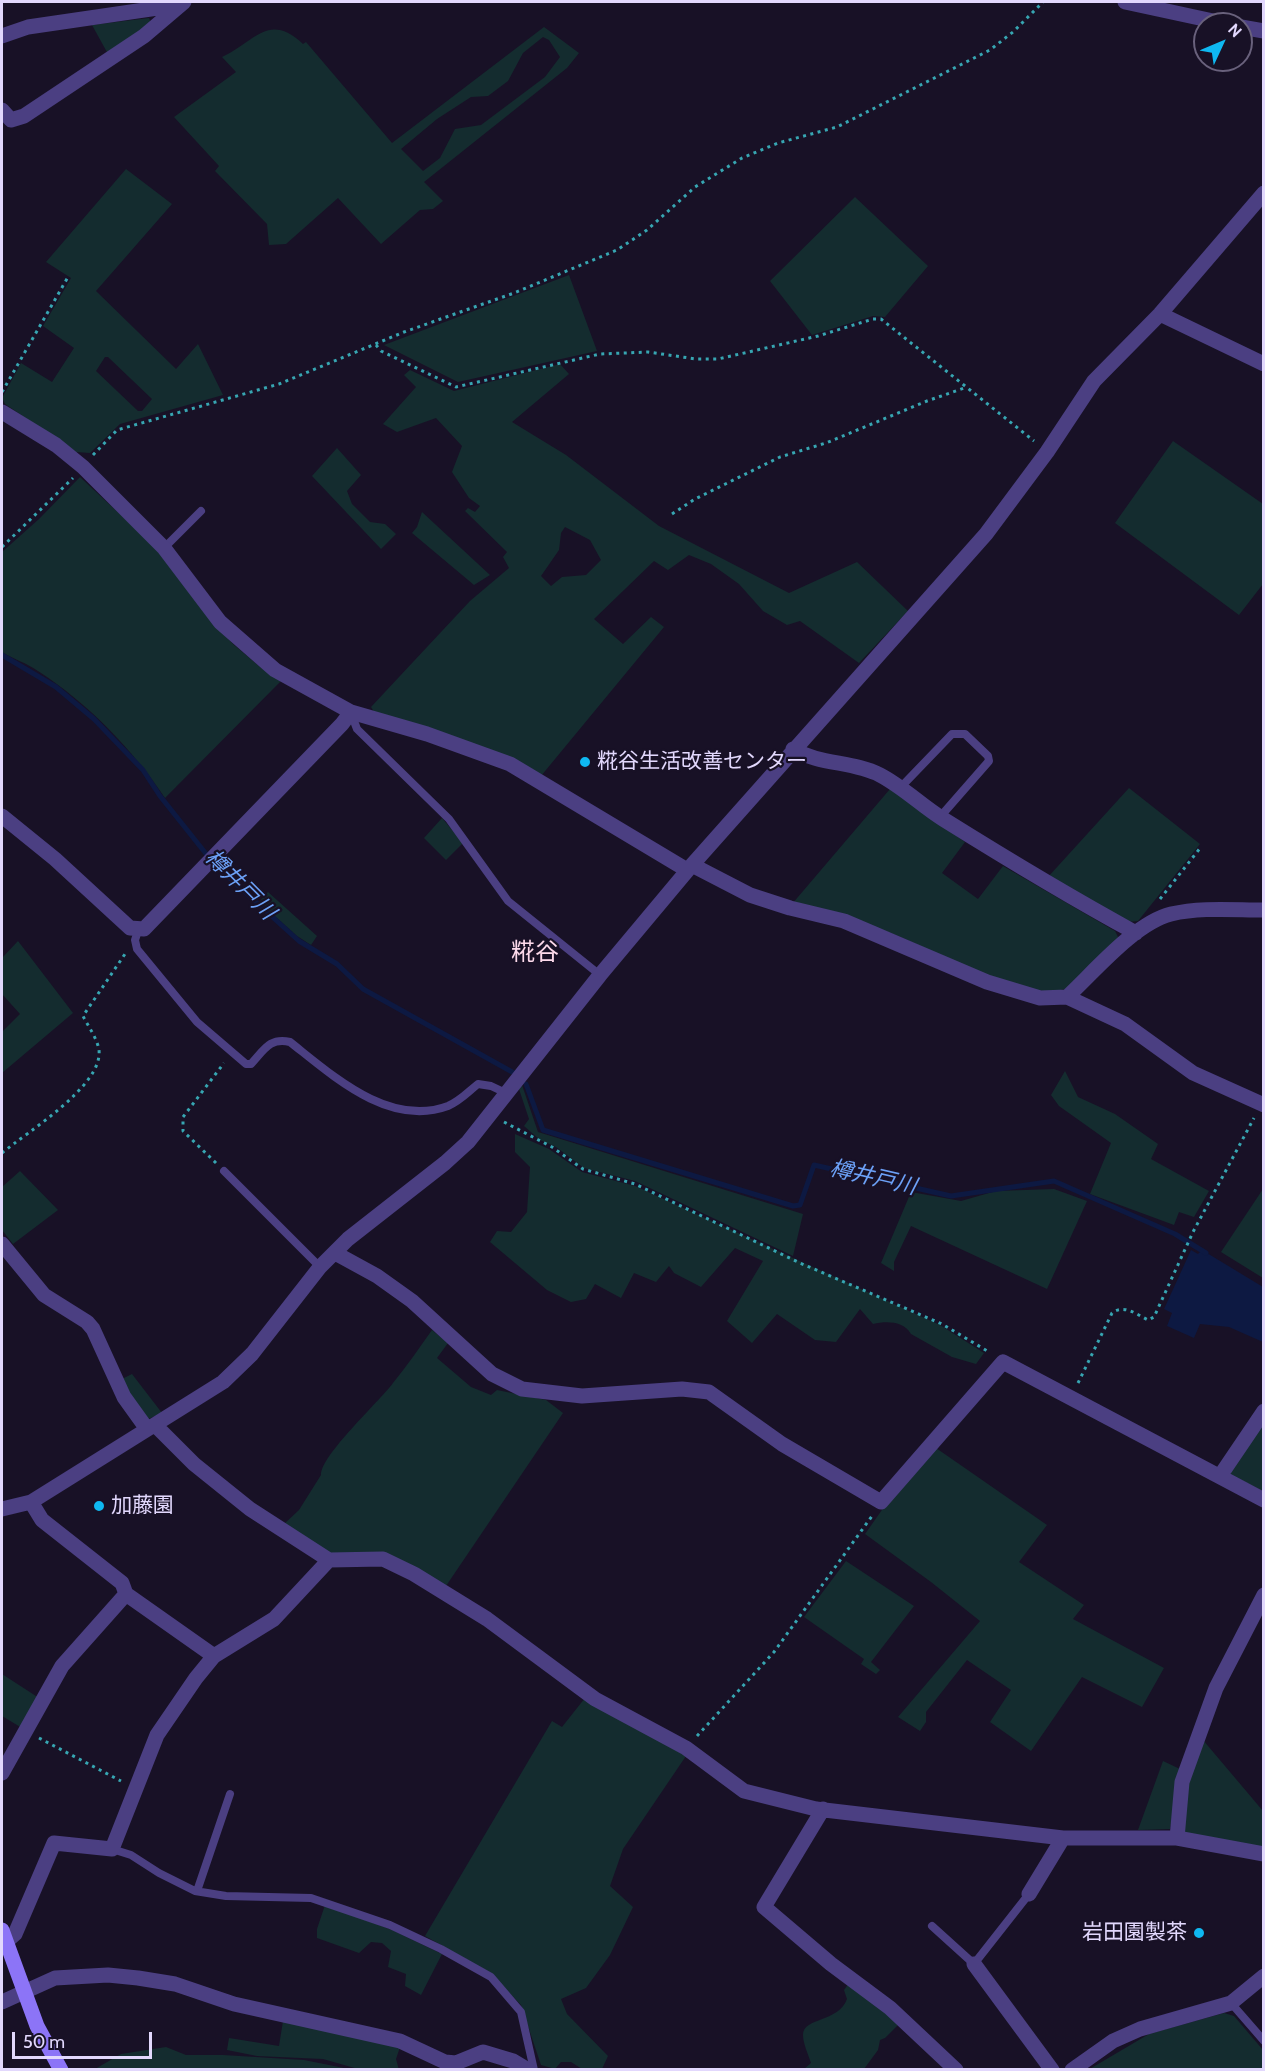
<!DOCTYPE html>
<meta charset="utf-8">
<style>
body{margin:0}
#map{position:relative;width:1265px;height:2071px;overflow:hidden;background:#181126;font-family:Cabin,sans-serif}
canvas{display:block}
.frame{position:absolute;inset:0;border:3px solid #e2d8fd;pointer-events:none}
.north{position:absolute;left:1193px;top:12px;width:60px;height:60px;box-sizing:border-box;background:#181126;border:2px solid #69617c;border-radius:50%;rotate:46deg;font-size:16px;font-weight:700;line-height:24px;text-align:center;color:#e2d8fd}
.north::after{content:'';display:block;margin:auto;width:21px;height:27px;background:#0fb8f1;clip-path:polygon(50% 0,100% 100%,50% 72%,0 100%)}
.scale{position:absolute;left:12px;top:2032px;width:140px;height:27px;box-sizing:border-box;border:3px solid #e2d8fd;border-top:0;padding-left:8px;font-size:18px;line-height:21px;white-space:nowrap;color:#e2d8fd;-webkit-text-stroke:4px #181126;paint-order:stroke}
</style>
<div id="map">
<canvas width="1265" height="2071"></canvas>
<div class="frame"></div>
<div class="north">N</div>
<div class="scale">50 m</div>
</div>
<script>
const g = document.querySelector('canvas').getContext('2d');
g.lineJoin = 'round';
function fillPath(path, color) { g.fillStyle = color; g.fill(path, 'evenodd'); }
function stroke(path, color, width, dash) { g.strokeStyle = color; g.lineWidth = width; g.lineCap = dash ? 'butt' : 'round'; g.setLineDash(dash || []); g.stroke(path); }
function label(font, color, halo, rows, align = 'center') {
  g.font = font + ' Cabin,"Noto Sans JP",sans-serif'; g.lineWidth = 4.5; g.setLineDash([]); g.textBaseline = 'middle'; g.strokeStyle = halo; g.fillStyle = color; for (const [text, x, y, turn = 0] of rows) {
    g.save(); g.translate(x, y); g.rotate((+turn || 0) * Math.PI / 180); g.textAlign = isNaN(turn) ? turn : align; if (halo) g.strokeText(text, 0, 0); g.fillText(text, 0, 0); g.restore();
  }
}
const green = new Path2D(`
 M149,18L151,23L108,54L92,25Z
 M544,27L579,53L567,68L424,182L443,201L433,209L420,210L381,244L338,198L286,244L269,245L267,224L215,171L219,166L174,117L236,72L222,57C254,43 268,11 303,44L306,42L392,143ZM543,37L549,40L560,57L545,77L481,125L455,129L440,158L423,171L401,149L437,119L471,97L488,96L508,81L523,53Z
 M126,169L172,204L96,291L176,369L198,344L223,395L120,424L90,453L76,452L5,404L2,398L21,363L52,382L74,348L43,326L71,278L46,262ZM105,357H108L152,399L142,411H138L96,371Z
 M855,197L928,266L885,317L873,316L812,335L770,281Z
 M569,275L597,351L458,382L384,345Z
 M560,364L569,374L512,422L566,455L659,526L789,593L857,562L908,611L859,663L800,621L787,625L763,611L739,584L711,564L689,555L668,570L654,561L594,619L623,644L651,617L664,627L541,776L376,715L371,707L470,601L509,568L503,557L507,552L465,511L468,508L475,512L480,506L469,498L452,472L462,446L436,418L397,432L383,424L416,387L404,375L410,370L454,391ZM565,527L590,540L601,560L586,575L562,577L551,586L541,576L559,550L561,533Z
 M1173,441L1263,504V584L1239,615L1115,523Z
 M337,448L361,475L347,491L352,504L370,522L385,524L396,534L381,549L312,476Z
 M80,477L154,546L207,616L233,644L259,666L282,680L165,798C132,749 89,704 38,671C27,663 13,659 2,652V552L39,519Z
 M422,512L490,575L474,585L412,533L417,527Z
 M1129,788L1200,844L1138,921L1128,922L1048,877Z
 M890,789L965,842L942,873L978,899L1003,866L1115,931L1119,939C1106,951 1080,984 1065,989C1024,1003 935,950 893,934C860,921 828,911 792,904Z
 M442,818L463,843L446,860L424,838Z
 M268,892L317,936L311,945L297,936L259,902Z
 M18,941L73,1013L2,1073V1032L20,1014L2,994V958Z
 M1065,1071L1078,1097L1115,1114L1158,1144L1151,1159L1209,1191L1194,1217L1179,1212L1174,1225L1090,1194L1111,1143L1059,1106L1051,1095Z
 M522,1085L538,1132L803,1214L793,1256L635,1181L584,1168L556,1147L540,1140L524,1126L529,1119L519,1089Z
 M515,1134L549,1149L582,1172L635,1186L940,1325L984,1353L976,1364L952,1357L911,1334C903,1321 887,1321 873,1324L860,1309L836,1342L815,1340L777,1314L752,1343L727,1321L763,1261L735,1248L701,1287L674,1273L669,1266L656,1282L634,1273L621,1298L595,1284L586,1299L571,1302L547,1290L490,1242L497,1231L511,1232L527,1212L530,1167L515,1152Z
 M20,1171L58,1210L13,1244L2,1230V1187Z
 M1054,1189L1087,1201L1047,1289L911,1226L894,1262V1271L881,1263L911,1192L961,1201L996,1191Z
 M1263,1189V1278L1221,1252Z
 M432,1330L448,1343L437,1358L471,1387L491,1395L497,1390L546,1400L563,1413L446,1586L420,1571L333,1555L283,1525L299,1510L321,1475C321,1455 379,1402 393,1383C407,1366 419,1348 432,1330Z
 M132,1374L162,1413L146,1420L120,1380Z
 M1263,1425V1491L1231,1475L1230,1467Z
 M936,1448L1047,1525L1019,1562L1084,1605L1073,1619L1164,1668L1142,1707L1082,1677L1031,1751L990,1722L1011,1690L967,1660L926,1712V1722L920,1731L898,1717L980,1621L931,1582L865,1534L884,1507Z
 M846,1561L914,1606L871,1662L880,1670L876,1674L861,1664L864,1659L804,1617Z
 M2,1674L39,1698L22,1728L2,1716Z
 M585,1698L686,1756L623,1849L610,1886L633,1907L610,1955L586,1988L561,1999L567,2014L608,2056L602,2069H582L571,2062H561L555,2069L541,2065L521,2005L489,1972L425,1936L552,1721L562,1727Z
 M1203,1740L1263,1811V1849L1187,1834L1183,1829L1187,1786Z
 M1163,1761L1180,1769L1170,1829L1138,1830Z
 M325,1905L392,1930L442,1954L421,1995L405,1986L406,1974L388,1967L391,1951L382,1943L371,1942L359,1953L317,1938V1929Z
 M849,1983L900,2023L885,2038L880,2040L878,2050L864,2069H804L811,2063C808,2054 803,2043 803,2035C803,2017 838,2023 847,1999L844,1990Z
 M1224,2013L1234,2016L1263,2050V2069L1088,2070L1149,2034Z
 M283,2021L400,2047L396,2059L399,2070L358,2069L323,2059L257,2056L227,2050L229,2038L279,2046Z
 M166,2047L186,2055H223L304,2060L349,2069H95L121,2054Z`);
const water = new Path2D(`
 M1191,1250L1198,1254L1202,1250L1263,1287V1342L1229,1327L1200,1324L1194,1338L1167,1326L1172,1313L1164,1309Z`);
const stream = new Path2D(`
 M2,655L56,687L94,719L143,770L160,796L215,865L299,941L337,964L363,989L514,1073
 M526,1084L543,1130L793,1206L800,1205L814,1165L951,1196L1054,1181L1175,1234L1206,1253`);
const path = new Path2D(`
 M376,345L381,351L456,387L600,354L648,352L696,359H718L818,336L873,319H881L1034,441
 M2,392L68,277
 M93,455L117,430L279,384L404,332L514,293L617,250L647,230L695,187L742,158L778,143L837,127L990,50L1013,32L1043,2
 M672,514L695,499L780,457L826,443L927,401L967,387
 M2,547L73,478
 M1160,899L1201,847
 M504,1122L552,1147L583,1169L635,1184L800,1263L942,1324L989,1352
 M2,1153C27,1132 103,1086 99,1050C97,1038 88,1026 83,1016L125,954
 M216,1163L183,1131V1117L224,1063
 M1078,1383L1112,1313C1124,1304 1136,1314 1148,1320L1154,1317L1193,1232L1254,1118
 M697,1736L774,1652L872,1516
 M39,1738L121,1781`);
const lane = new Path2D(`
 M164,548L201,511
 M351,713L357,729L449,819L508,901L600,975
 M900,788L952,734H965L988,756L989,761L940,817
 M138,931L135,940L137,949L197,1022L246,1064H251C264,1050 270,1037 290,1042C332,1075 389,1128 448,1106C460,1101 468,1092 478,1084L491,1086L508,1094
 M224,1171L320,1267
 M112,1849L131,1855L159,1873L195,1891L226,1896L311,1898L390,1925L441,1949L491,1977L521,2012L534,2070
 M197,1891L230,1794
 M932,1926L974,1964L1029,1894
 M1231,2003L1264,2041`);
const street = new Path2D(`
 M1125,2L1227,24
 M1241,27L1264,31
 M2,36L28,27L178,5
 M2,110L11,120L24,116L144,36L184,2
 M1160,314L1264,364
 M2,412L56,445L83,467L164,548L220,622L275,670L351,712L427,734L510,764L687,870
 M793,749C820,765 853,761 880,775C903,787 922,806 943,819C1007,859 1070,897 1136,933
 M2,816L55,859L130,928L144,929L342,724L351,712
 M692,865L750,895L790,908L844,921L987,982L1040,998L1067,997L1125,1024L1193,1073L1264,1105
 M1067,997C1095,971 1135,923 1171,914C1201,907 1233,910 1264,910
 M2,1244L44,1295L87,1322L93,1329L124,1397L147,1429
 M335,1253L377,1276L412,1301L492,1374L522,1389L582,1396L682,1389L709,1392L782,1444L881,1502L1003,1362L1264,1500
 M156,1426L194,1464L250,1509L329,1560L383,1559L414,1574L487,1619L595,1699L686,1748L744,1791L816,1809L1063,1838H1177L1264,1854
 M1220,1476L1264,1411
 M31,1502L42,1520L122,1583L126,1594L214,1656
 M2,1509L31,1502L223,1382L252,1354L320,1267L348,1239L445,1163L468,1142L600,975L692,865L986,534L1047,452L1094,381L1160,314L1264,193
 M2,1773L62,1666L126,1594
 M823,1809L764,1907L831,1964L890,2008L956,2070
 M1177,1838L1182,1782L1216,1688L1264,1595
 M1029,1894L1063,1838
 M6,1942L15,1934L54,1843L112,1849L157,1735L196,1678L214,1656L274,1619L329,1560
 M974,1964L1052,2070
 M2,2002L55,1978L108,1975L138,1978L175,1984L234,2004L400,2041L445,2062L456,2063L483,2052L513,2061L528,2070
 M1072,2070L1113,2041L1140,2029L1231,2003L1264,1976`);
const secondary = new Path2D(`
 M2,1930L37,2026L61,2070`);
const markers = [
 [585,762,6,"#0fb8f1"],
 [99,1506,6,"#0fb8f1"],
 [1199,1933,6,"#0fb8f1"]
];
const poiNames = [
 ["糀谷生活改善センター",597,762],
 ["加藤園",111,1506],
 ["岩田園製茶",1187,1933,"right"]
];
const waterNames = [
 ["樽井戸川",240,885,45],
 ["樽井戸川",873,1178,13]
];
const quarterNames = [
 ["糀谷",535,953]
];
fillPath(green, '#142c2f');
fillPath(water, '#0d1942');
stroke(stream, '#0d1942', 5);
stroke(path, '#37a6b2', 3, [3, 4.5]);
stroke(lane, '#4b3f82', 8);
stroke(street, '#4b3f82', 15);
stroke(secondary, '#8c74f7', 15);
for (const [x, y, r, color] of markers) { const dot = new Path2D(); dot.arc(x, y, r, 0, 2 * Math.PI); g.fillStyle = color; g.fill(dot); stroke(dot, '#181126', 2); }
label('21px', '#e2d8fd', '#181126', poiNames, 'left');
label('italic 22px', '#6ca1f7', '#181126', waterNames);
label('24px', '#fddaeb', '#181126', quarterNames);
</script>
